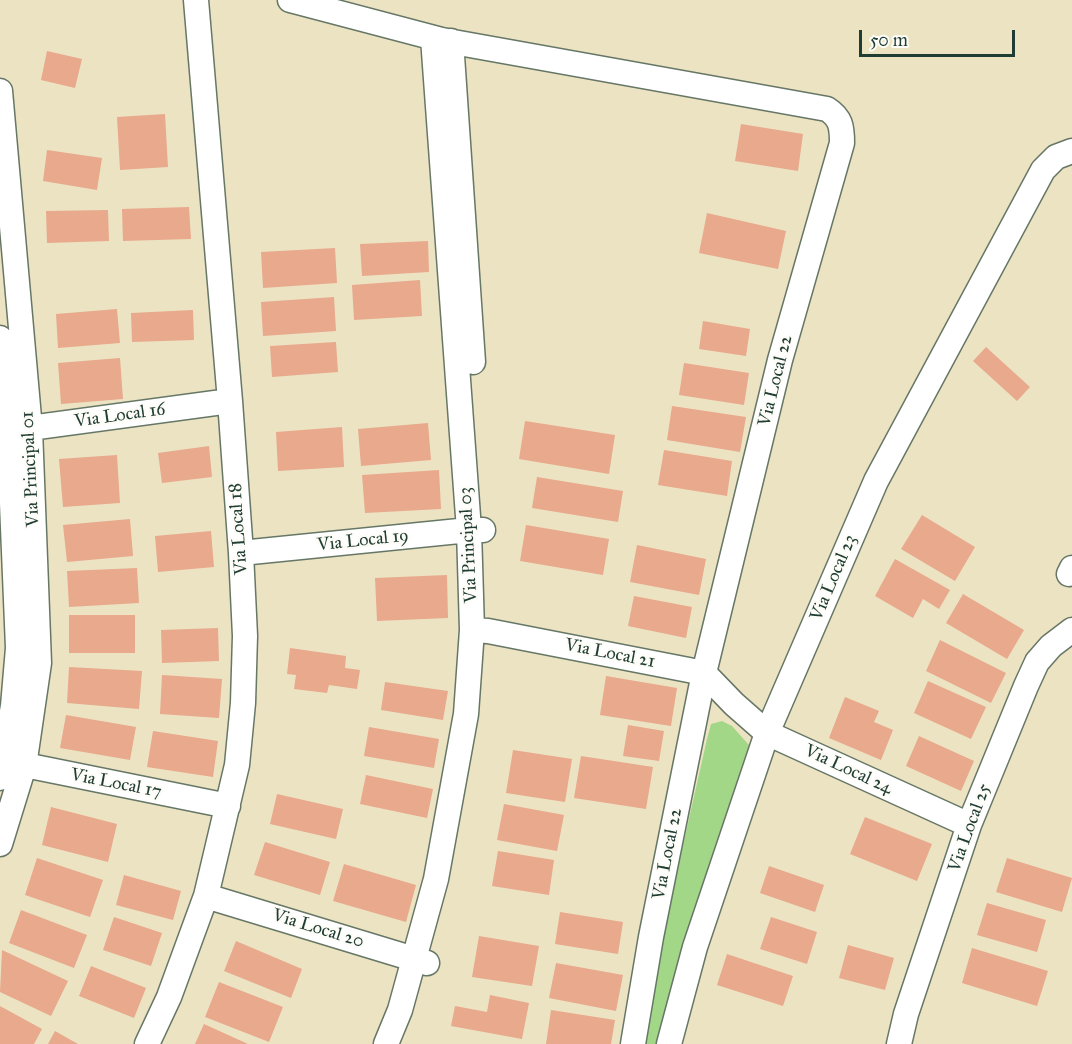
<!DOCTYPE html>
<style>
body{margin:0}
#map{position:relative;width:1072px;height:1044px;overflow:hidden;background:#ece3c3;font-family:"IM FELL Great Primer",serif}
canvas{display:block}
.scale{position:absolute;left:859px;top:30px;width:156px;height:27px;box-sizing:border-box;border:3px solid #1f3d34;border-top:0;padding-left:8px;font-size:18px;line-height:21px;white-space:nowrap;color:#1f3d34;-webkit-text-stroke:4px #fdfcf7;paint-order:stroke}
</style>
<div id="map">
<canvas width="1072" height="1044"></canvas>
<div class="scale">50 m</div>
</div>
<script>
const g = document.querySelector('canvas').getContext('2d');
g.lineJoin = 'round';
function fillPath(path, color) { g.fillStyle = color; g.fill(path, 'evenodd'); }
function stroke(path, color, width, dash) { g.strokeStyle = color; g.lineWidth = width; g.lineCap = dash ? 'butt' : 'round'; g.setLineDash(dash || []); g.stroke(path); }
function label(font, color, halo, rows, align = 'center') {
  g.font = font + ' "IM FELL Great Primer",serif'; g.lineWidth = 4.5; g.setLineDash([]); g.textBaseline = 'middle'; g.strokeStyle = halo; g.fillStyle = color; for (const [text, x, y, turn = 0] of rows) {
    g.save(); g.translate(x, y); g.rotate((+turn || 0) * Math.PI / 180); g.textAlign = isNaN(turn) ? turn : align; if (halo) g.strokeText(text, 0, 0); g.fillText(text, 0, 0); g.restore();
  }
}
const green = new Path2D(`
 M722,721L732,726L749,745L743,769C711,860 678,950 657,1044H644L658,956L707,739L711,724Z`);
const building = new Path2D(`
 M47,51L82,59L75,88L41,80Z
 M165,114L168,167L120,170L117,117Z
 M741,124L803,134L798,171L735,161Z
 M47,150L102,158L97,190L43,181Z
 M189,207L191,239L123,241L122,209Z
 M108,210L109,241L47,243L46,211Z
 M707,213L786,231L778,269L699,253Z
 M428,241L429,272L362,276L360,244Z
 M335,248L337,283L263,288L261,252Z
 M420,280L422,316L354,320L352,285Z
 M334,297L336,331L263,336L261,302Z
 M117,309L120,343L58,348L56,314Z
 M193,310L194,340L132,342L131,313Z
 M703,321L750,329L746,356L699,349Z
 M336,342L338,372L272,377L270,346Z
 M986,347L1030,387L1017,401L973,361Z
 M120,358L123,399L61,404L58,363Z
 M684,363L749,373L744,405L679,395Z
 M672,406L746,417L740,452L667,440Z
 M525,421L615,435L609,474L519,459Z
 M428,423L431,460L361,466L358,429Z
 M342,427L344,467L278,471L276,432Z
 M209,446L212,477L162,483L158,453Z
 M664,450L732,461L727,496L658,485Z
 M117,455L120,503L63,507L59,459Z
 M439,470L441,509L365,513L362,475Z
 M537,477L623,491L618,522L532,508Z
 M922,515L975,547L955,581L901,549Z
 M130,519L133,556L67,562L63,525Z
 M526,525L609,539L603,575L520,561Z
 M211,531L214,567L158,572L155,536Z
 M637,545L706,559L699,595L630,582Z
 M895,559L950,590L939,609L923,599L913,618L875,596Z
 M137,568L139,603L69,607L67,571Z
 M447,575L448,618L377,621L375,578Z
 M963,594L1024,630L1007,659L946,623Z
 M634,596L692,607L686,638L628,626Z
 M69,615H135V653H69Z
 M218,628L219,661L162,663L161,630Z
 M940,640L1006,673L991,703L926,671Z
 M290,648L346,656L345,668L360,670L357,689L329,685L327,693L294,689L296,675L287,674Z
 M69,667L142,671L139,709L67,703Z
 M162,675L222,679L219,718L160,714Z
 M606,676L677,688L671,726L600,715Z
 M928,681L986,707L971,739L914,713Z
 M385,682L448,691L443,720L381,710Z
 M845,697L879,711L874,722L893,730L881,760L829,738Z
 M66,715L136,727L130,760L60,748Z
 M628,725L664,731L659,761L623,756Z
 M369,727L439,739L434,768L364,756Z
 M153,731L218,741L213,777L147,767Z
 M919,736L974,761L961,791L906,766Z
 M513,750L572,759L565,802L506,793Z
 M581,756L653,767L646,809L574,798Z
 M366,775L433,789L427,818L360,804Z
 M277,794L343,809L336,839L270,824Z
 M504,804L564,815L557,851L497,840Z
 M51,807L117,824L108,862L42,845Z
 M865,817L932,844L917,881L850,854Z
 M265,842L330,862L320,895L254,875Z
 M498,851L554,860L549,895L492,886Z
 M37,858L103,880L90,917L25,895Z
 M1007,858L1072,878L1062,912L996,892Z
 M344,864L416,885L406,922L333,901Z
 M769,866L824,885L815,912L760,893Z
 M124,875L181,891L173,920L116,905Z
 M987,903L1046,920L1037,952L977,935Z
 M21,910L87,935L74,968L9,943Z
 M560,912L623,922L618,954L555,944Z
 M114,917L162,933L151,966L103,950Z
 M771,917L817,932L807,964L760,949Z
 M479,936L539,946L532,986L472,977Z
 M236,941L302,969L291,998L224,971Z
 M848,945L894,958L885,990L839,978Z
 M972,948L1048,971L1037,1006L962,983Z
 M2,950L68,981L51,1016L0,992Z
 M727,954L793,976L783,1006L717,985Z
 M556,963L623,975L616,1011L549,998Z
 M91,966L146,988L134,1018L79,996Z
 M219,982L283,1007L269,1042L205,1017Z
 M490,995L529,1003L522,1039L451,1026L455,1006L487,1012Z
 M0,1006L42,1029L34,1044H0Z
 M551,1010L615,1020L611,1044H546Z
 M204,1024L248,1044H195Z
 M55,1031L78,1044H48Z`);
const minor = new Path2D(`
 M290,0L442,40L827,109C841,118 842,127 842,143L780,360L704,673L651,937L633,1044
 M451,41L473,362
 M0,91L30,429L39,663L24,766L0,844
 M0,338L9,431L18,648L13,706L0,778
 M15,430L230,401
 M241,553L469,530H483
 M1069,574L1072,568
 M472,630L488,631L704,673L734,704L767,733L969,825
 M10,762L228,806
 M206,896L427,963
 M147,1044L169,997L206,896L237,765L243,703L245,636L241,553L230,401L196,0
 M386,1044L400,1010L436,879L466,714L472,630L469,530L433,38
 M669,1044L695,947L767,733L876,481L1043,170L1056,157L1072,151
 M899,1044L906,1014L969,825L1026,686L1037,662L1051,646L1072,630`);
const streetNames = [
 ["Via Local 22",776,381,-76],
 ["Via Local 16",120,416,-8],
 ["Via Principal 01",31,469,-93],
 ["Via Local 18",239,529,-94],
 ["Via Local 19",363,541,-6],
 ["Via Principal 03",469,545,-93],
 ["Via Local 23",834,578,-67],
 ["Via Local 21",610,654,11],
 ["Via Local 24",848,770,25],
 ["Via Local 17",116,784,11],
 ["Via Local 25",970,828,-70],
 ["Via Local 22",668,854,-79],
 ["Via Local 20",318,929,17]
];
fillPath(green, '#a2d788');
fillPath(building, '#e8a98c');
stroke(minor, '#677766', 27);
stroke(minor, '#fff', 24);
label('18px', '#1f3d34', '#fdfcf7', streetNames);
</script>
